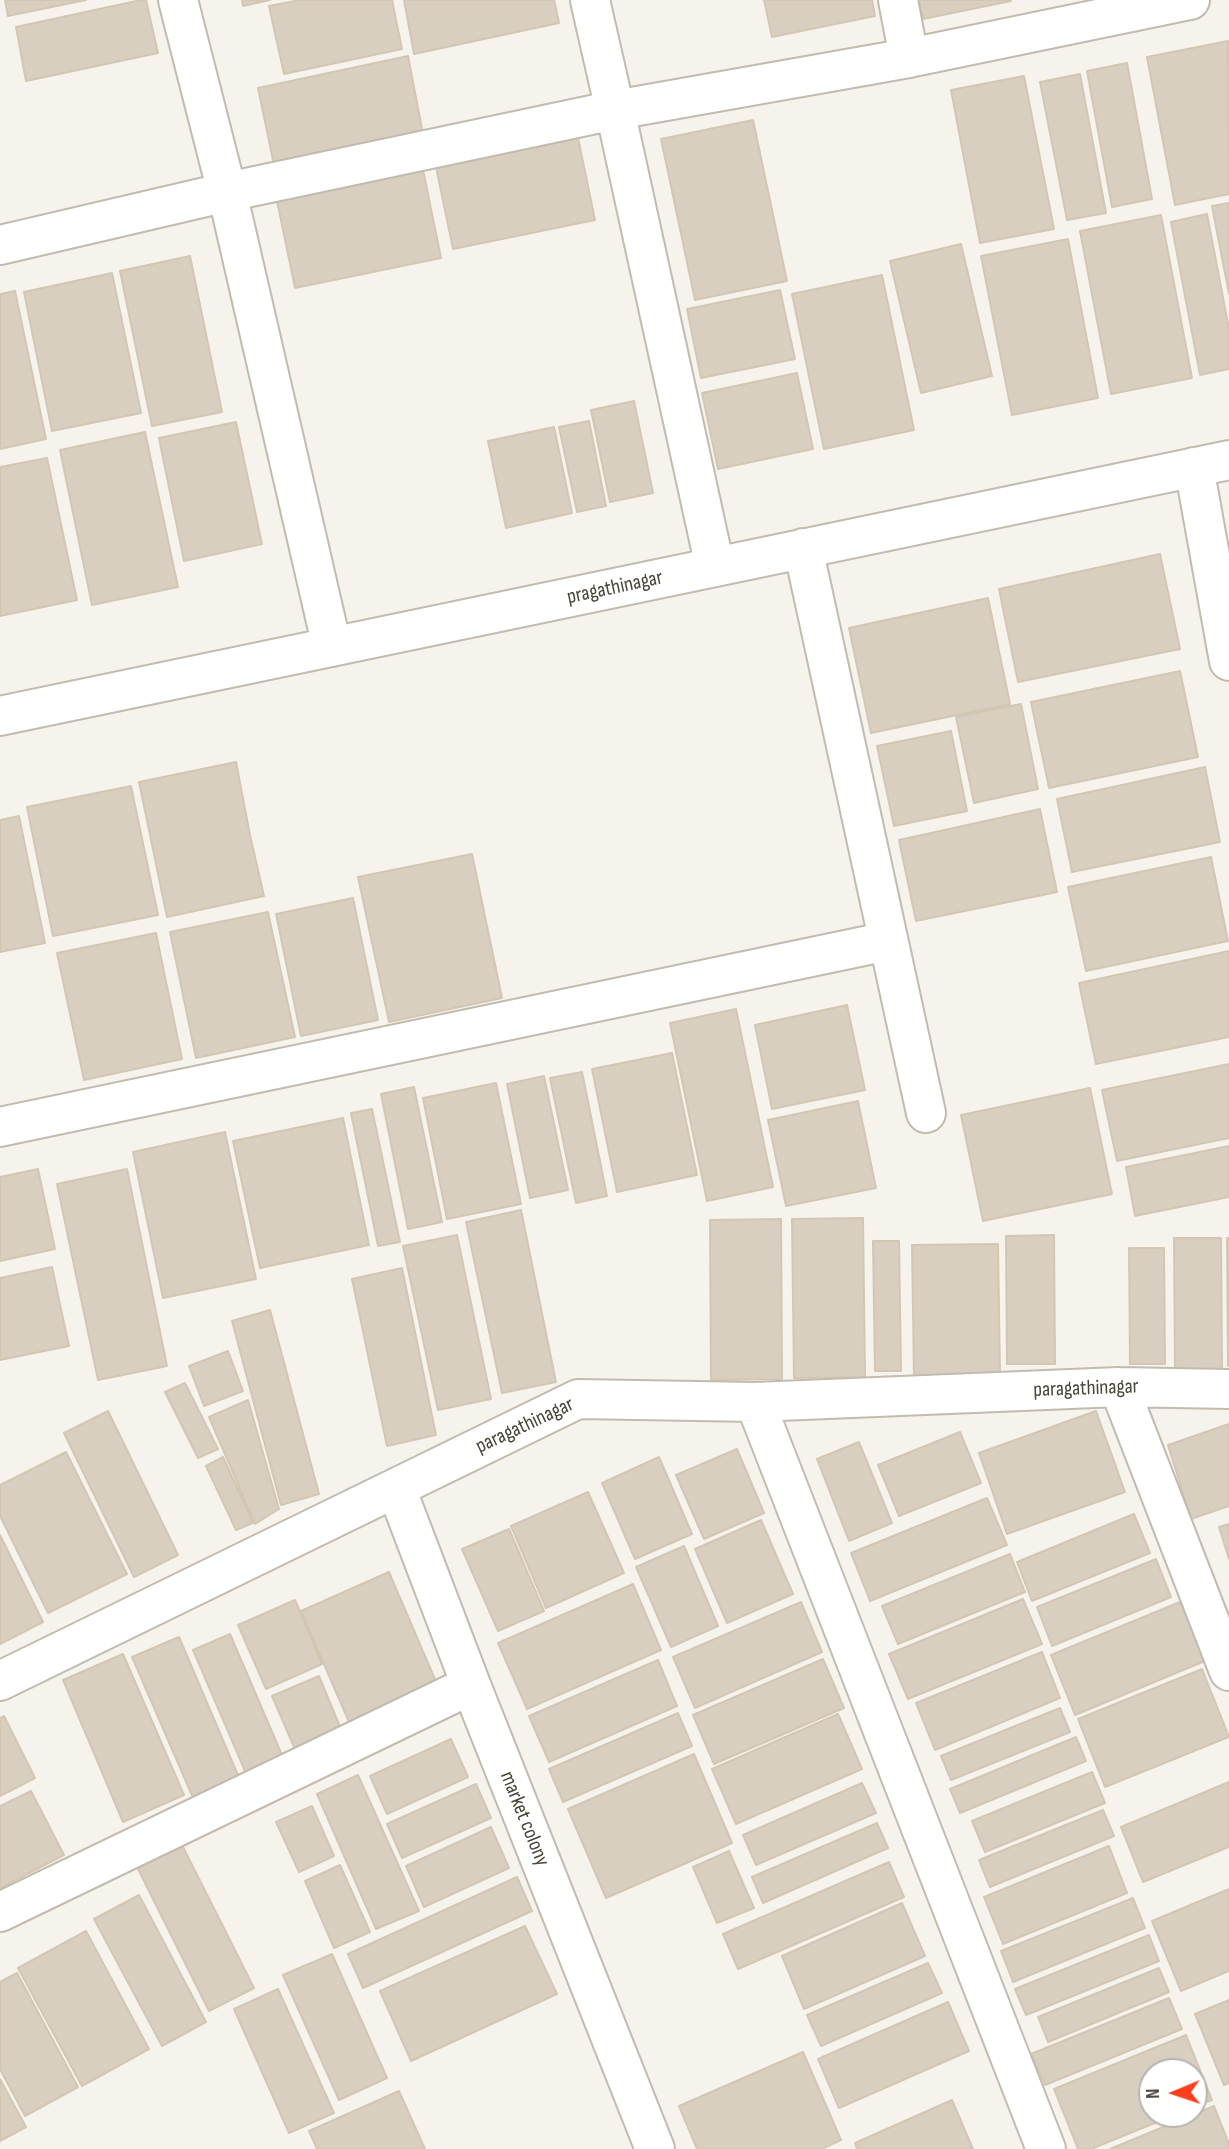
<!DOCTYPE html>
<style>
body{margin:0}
#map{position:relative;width:1229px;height:2149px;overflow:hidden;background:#f6f3ec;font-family:"Sofia Sans Condensed",sans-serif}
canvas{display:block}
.north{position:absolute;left:1138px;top:2058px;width:70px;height:70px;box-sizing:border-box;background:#fff;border:2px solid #b7b4b0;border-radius:50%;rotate:268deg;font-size:19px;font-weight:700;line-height:28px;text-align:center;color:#4b4439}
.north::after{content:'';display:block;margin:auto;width:24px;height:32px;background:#fc3f1d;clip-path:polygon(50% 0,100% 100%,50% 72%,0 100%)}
</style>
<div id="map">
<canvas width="1229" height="2149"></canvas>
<div class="north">N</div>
</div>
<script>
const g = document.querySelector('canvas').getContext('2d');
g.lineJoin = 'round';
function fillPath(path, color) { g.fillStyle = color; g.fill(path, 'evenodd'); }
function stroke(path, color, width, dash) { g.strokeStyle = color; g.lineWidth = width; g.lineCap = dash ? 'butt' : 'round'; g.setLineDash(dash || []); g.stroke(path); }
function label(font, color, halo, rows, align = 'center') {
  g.font = font + ' "Sofia Sans Condensed",sans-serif'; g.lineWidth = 5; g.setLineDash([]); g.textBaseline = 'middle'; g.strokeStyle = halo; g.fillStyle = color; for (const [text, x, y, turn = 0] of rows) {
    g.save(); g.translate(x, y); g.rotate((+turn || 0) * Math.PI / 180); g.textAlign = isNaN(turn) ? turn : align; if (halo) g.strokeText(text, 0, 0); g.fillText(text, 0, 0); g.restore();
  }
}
const building = new Path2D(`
 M5,0H86L8,16Z
 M141,0H146L158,53L26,81L16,27Z
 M242,0H270L243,6Z
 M300,0H392L402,49L284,74L269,6Z
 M404,0H554L559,23L414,54Z
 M764,0H872L875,16L772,37Z
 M919,0H1011V1L923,19Z
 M1228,41L1229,194L1175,205L1147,57Z
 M408,56L423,134L274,165L258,88Z
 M1127,63L1152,199L1112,207L1087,71Z
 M1080,74L1106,213L1067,220L1040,82Z
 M1024,76L1054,229L980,243L951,90Z
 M753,120L787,281L695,300L661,139Z
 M577,133L595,220L453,249L435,162Z
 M422,165L441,258L295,288L276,196Z
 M1229,203V294L1212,206Z
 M1207,214L1229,329V369L1200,375L1171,222Z
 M1161,215L1192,378L1111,394L1080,231Z
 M1068,239L1098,398L1012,415L981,256Z
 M961,244L992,376L921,393L890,261Z
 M190,256L222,412L152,426L120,271Z
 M112,273L141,413L52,431L24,292Z
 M882,275L914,430L824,449L792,294Z
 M780,290L795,359L701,378L687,309Z
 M15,291L46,439L0,449V294Z
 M797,373L813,449L718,469L702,393Z
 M634,401L653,493L610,502L591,410Z
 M589,421L606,506L577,512L559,427Z
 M236,422L262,544L184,561L159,438Z
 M554,427L572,513L506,528L488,441Z
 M145,432L178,587L92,605L60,450Z
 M47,458L77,600L0,616V467Z
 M1160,554L1180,649L1018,682L999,589Z
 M988,598L1010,704L871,733L849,628Z
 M1180,671L1198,757L1049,788L1031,702Z
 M1021,704L1038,789L974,803L956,717Z
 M951,731L967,811L894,826L877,746Z
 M236,762L250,835L264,896L167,917L139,782Z
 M1205,767L1220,842L1072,872L1057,799Z
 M131,786L158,915L53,936L27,807Z
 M1040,809L1057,892L916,921L899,840Z
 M19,816L45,943L0,952V820Z
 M472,854L502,998L389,1022L358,877Z
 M1211,857L1228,941L1086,971L1068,887Z
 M353,898L378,1020L301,1036L276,914Z
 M268,912L295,1037L196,1058L170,932Z
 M156,933L182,1059L84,1080L57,953Z
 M1229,951V1037L1096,1064L1079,983Z
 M847,1005L865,1090L772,1109L755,1025Z
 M736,1009L773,1187L707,1201L670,1023Z
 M672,1053L697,1175L617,1192L592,1069Z
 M1229,1064V1138L1117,1161L1102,1090Z
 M582,1072L607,1196L576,1203L550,1078Z
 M544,1076L568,1190L530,1198L507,1084Z
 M496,1083L521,1204L447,1219L423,1098Z
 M414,1087L442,1222L408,1229L381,1094Z
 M1090,1088L1112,1194L983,1221L961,1115Z
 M858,1101L876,1188L786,1206L768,1120Z
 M372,1109L400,1242L378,1246L351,1113Z
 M343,1118L369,1245L260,1268L233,1141Z
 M225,1132L256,1279L163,1298L133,1152Z
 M1229,1146V1197L1135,1216L1126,1167Z
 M38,1169L55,1249L0,1261V1177Z
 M127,1169L167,1366L98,1380L57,1184Z
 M521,1210L556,1382L502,1393L466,1222Z
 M863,1218L865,1377L794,1378L792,1219Z
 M781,1219L782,1379L711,1380L710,1220Z
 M457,1235L491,1399L438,1410L403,1246Z
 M1054,1235L1055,1364H1007L1006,1236Z
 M1174,1238H1221L1222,1369H1175Z
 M1227,1238H1229V1366H1228Z
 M873,1241H899L901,1371H875Z
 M998,1244L1000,1376L914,1377L912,1245Z
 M1129,1248H1164L1165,1364H1130Z
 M52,1267L69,1346L0,1360V1278Z
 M402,1268L436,1435L387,1446L352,1279Z
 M270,1310L319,1494L281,1505L232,1321Z
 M228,1351L243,1391L204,1406L189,1366Z
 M185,1383L218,1449L198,1458L165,1392Z
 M248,1400L279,1509L255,1524L209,1417Z
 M108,1411L178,1555L134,1577L64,1433Z
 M1096,1411L1125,1492L1007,1534L979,1453Z
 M1229,1424V1506L1191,1519L1168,1445Z
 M960,1432L981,1483L899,1516L878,1465Z
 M859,1442L892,1523L849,1541L817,1459Z
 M737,1449L764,1513L704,1539L676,1475Z
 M66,1452L127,1574L48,1613L0,1516V1485Z
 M223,1457L253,1523L236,1530L206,1466Z
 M659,1457L692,1534L635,1559L602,1483Z
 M588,1492L624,1573L546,1608L511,1526Z
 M987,1498L1007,1545L870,1601L851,1553Z
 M1134,1514L1150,1553L1032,1601L1017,1562Z
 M761,1520L793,1594L727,1623L695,1549Z
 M1229,1524V1559L1219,1527Z
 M509,1529L544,1611L498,1631L462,1549Z
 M0,1535L43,1622L0,1644Z
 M684,1546L718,1626L671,1647L636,1567Z
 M1010,1554L1025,1592L898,1644L882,1606Z
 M1156,1559L1171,1597L1052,1646L1037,1607Z
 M389,1572L437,1684L349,1722L301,1611Z
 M633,1584L661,1650L527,1709L498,1643Z
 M1023,1599L1042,1644L908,1699L889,1654Z
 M295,1600L322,1664L266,1689L238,1625Z
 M801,1602L822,1652L695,1708L673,1657Z
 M1180,1602L1205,1661L1075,1715L1051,1655Z
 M230,1634L285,1762L248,1778L193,1650Z
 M179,1637L240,1780L194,1800L132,1657Z
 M1042,1652L1060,1698L935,1750L916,1703Z
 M123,1654L184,1795L123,1822L63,1680Z
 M823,1659L844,1708L714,1764L693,1715Z
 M658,1660L677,1706L549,1762L529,1716Z
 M1202,1669L1229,1737L1105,1787L1078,1719Z
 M319,1676L343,1734L297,1754L272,1696Z
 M1060,1708L1070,1732L951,1780L941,1756Z
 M678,1713L692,1746L563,1802L549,1769Z
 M838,1714L862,1769L736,1824L712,1769Z
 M4,1716L35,1778L0,1796V1718Z
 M1076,1737L1086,1761L960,1813L950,1789Z
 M451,1739L468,1777L387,1814L370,1776Z
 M694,1754L732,1843L606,1898L568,1809Z
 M1092,1772L1105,1803L985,1852L972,1821Z
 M358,1775L419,1911L376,1929L317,1794Z
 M1229,1782V1847L1143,1882L1121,1827Z
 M862,1783L876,1813L756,1865L743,1835Z
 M476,1784L491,1818L402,1858L387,1824Z
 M31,1791L64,1855L0,1888V1806Z
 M312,1806L334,1856L299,1872L276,1822Z
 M1103,1810L1114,1836L990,1887L979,1860Z
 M877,1823L888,1848L763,1903L752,1877Z
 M491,1827L509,1868L424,1907L406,1866Z
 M178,1837L254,1988L209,2011L133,1859Z
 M1109,1846L1127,1893L1003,1944L984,1897Z
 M729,1851L754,1908L717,1923L693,1867Z
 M889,1862L904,1897L738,1969L723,1934Z
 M340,1865L370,1932L334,1948L305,1881Z
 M517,1877L532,1911L363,1988L348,1954Z
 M1229,1889V1971L1181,1991L1152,1921Z
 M139,1895L206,2022L162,2046L94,1919Z
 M1133,1898L1145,1928L1013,1982L1001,1951Z
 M902,1903L925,1956L804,2009L782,1956Z
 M525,1926L557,1994L411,2061L380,1991Z
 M86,1931L149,2049L82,2086L18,1968Z
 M1149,1935L1159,1961L1026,2015L1015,1989Z
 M332,1954L387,2078L339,2100L283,1975Z
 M928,1963L942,1993L821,2046L807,2015Z
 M1159,1968L1169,1992L1048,2042L1038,2017Z
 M17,1973L78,2087L25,2116L0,2069V1982Z
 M278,1989L334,2113L289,2133L234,2009Z
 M1169,1998L1182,2029L1045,2085L1031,2054Z
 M1229,2000V2083L1224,2085L1195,2014Z
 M948,2002L969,2051L839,2108L818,2059Z
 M1186,2035L1212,2100L1194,2107V2072H1152V2114H1177L1091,2149H1078L1054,2089Z
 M803,2052L841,2140L822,2149H697L679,2106Z
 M0,2079L26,2127L0,2141Z
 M399,2091L425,2149H317L309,2131Z
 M952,2100L973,2149H857L855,2143Z
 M1214,2106L1229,2144V2149H1110Z`);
const minor = new Path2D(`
 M178,0L227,192L332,647
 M590,0L615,110L715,567
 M898,0L909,58
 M0,245L227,192L615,110L909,58L1190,0
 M1194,467L1229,661
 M803,548L926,1113
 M0,716L1229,460
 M0,1127L888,941
 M1119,1387L1229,1671
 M755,1402L1046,2149
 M396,1488L471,1685L655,2149
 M0,1681L578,1399L755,1402L1119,1387L1229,1389
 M0,1912L471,1685`);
const streetNames = [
 ["pragathinagar",615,588,-12],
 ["paragathinagar",1086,1389,-2],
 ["paragathinagar",525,1426,-25],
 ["market colony",524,1819,68]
];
fillPath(building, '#d8cfc1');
stroke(building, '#d3c7b4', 2);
stroke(minor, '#c2bbae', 42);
stroke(minor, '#fff', 38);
label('21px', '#4b4439', '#fff', streetNames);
</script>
